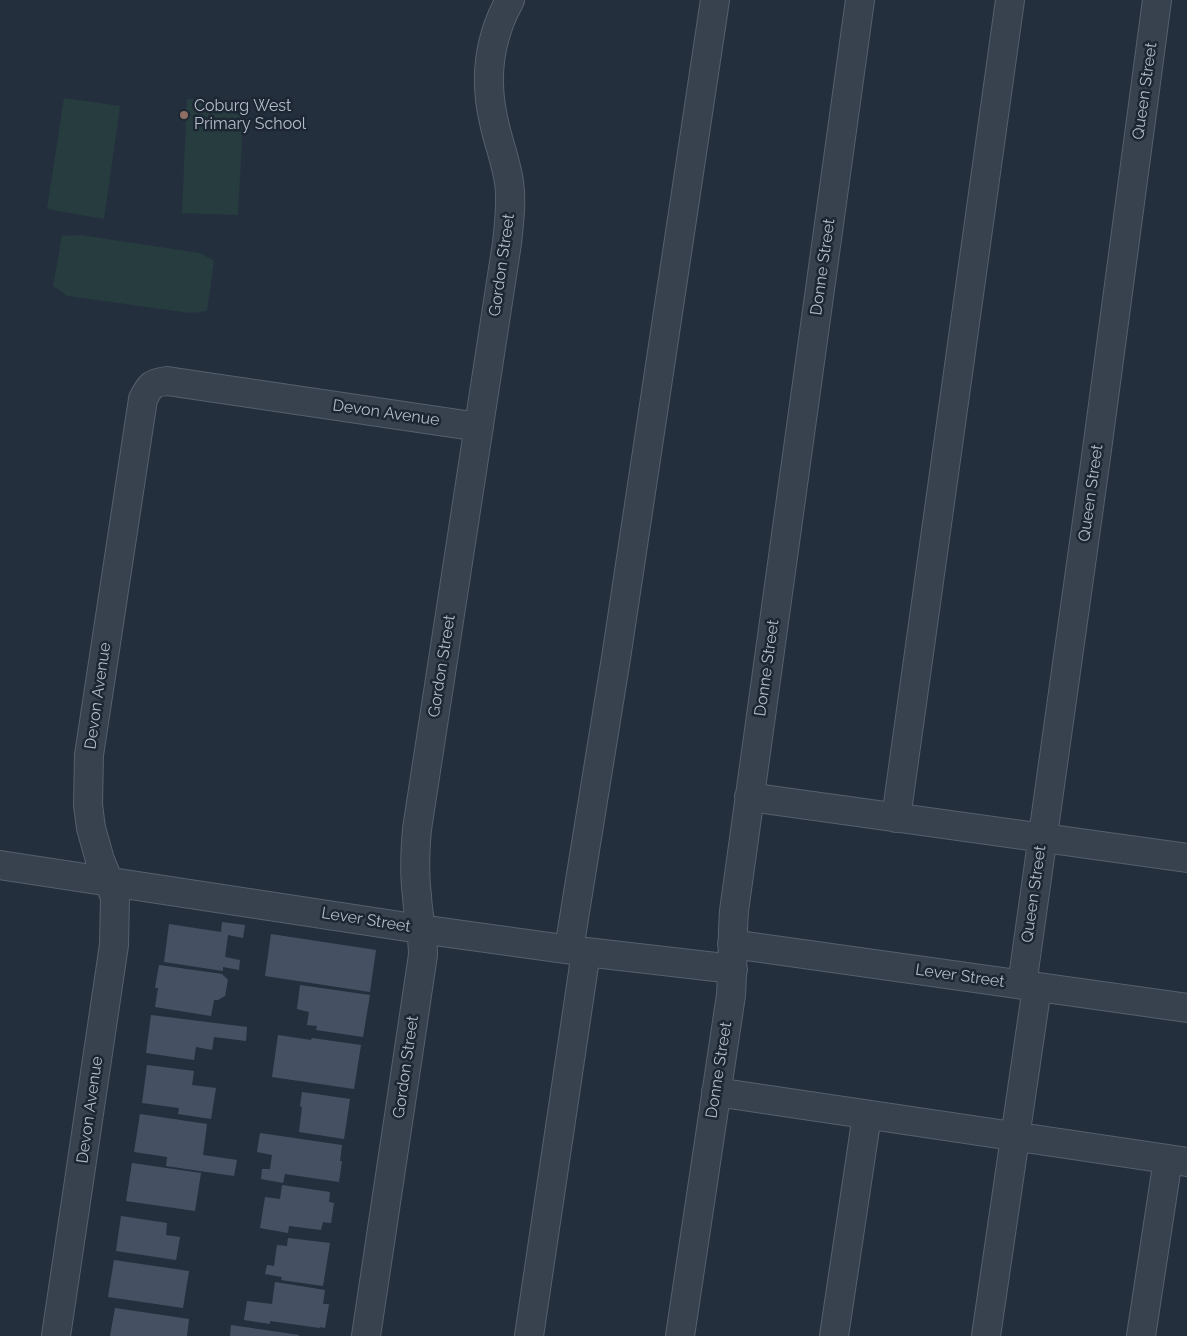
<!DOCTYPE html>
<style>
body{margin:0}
canvas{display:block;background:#242f3e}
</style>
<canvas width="1187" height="1336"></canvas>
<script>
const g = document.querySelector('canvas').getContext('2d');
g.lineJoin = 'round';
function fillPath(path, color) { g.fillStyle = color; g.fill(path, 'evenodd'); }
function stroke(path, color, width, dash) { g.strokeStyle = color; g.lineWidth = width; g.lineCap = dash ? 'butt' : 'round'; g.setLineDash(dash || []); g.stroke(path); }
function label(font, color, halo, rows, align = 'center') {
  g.font = font + ' Raleway,sans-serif'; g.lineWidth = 5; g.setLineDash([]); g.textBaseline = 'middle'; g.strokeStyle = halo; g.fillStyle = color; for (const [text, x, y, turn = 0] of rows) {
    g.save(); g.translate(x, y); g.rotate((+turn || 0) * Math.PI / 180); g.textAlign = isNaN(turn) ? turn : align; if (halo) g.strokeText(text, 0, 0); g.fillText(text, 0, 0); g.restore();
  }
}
const green = new Path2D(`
 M64,98L120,106L104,219L47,209Z
 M187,99L244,101L238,215L182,213Z
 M80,235L200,253L214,261L207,311L190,313L68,296L53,286L62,236Z`);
const building = new Path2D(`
 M222,922L245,925L243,938L228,935L225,957L240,960L239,970L223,967V971L164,962L169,924L221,932Z
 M271,934L376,950L370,992L265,976Z
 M159,965L222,974L228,980L225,996L218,1000H214L211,1016L155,1007L158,988H155Z
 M300,985L370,995L363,1037L316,1030L317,1026L307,1025L309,1012L297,1009Z
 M151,1015L247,1027L246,1041L214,1037L212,1050L196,1047L194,1060L146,1053Z
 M278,1035L311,1040L312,1038L361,1045L354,1089L272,1077Z
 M147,1065L194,1071L192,1085L216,1088L211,1119L178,1114L179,1108L142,1103Z
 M302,1092L350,1099L344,1139L299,1132L302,1107L300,1106Z
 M140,1114L207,1124L203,1155L237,1160L234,1176L166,1166L167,1157L134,1152Z
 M260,1133L342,1145L340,1161H342L339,1182L285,1174L283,1183L261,1179L262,1169H270L272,1155L257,1152Z
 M132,1163L201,1173L195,1211L126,1201Z
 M282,1185L330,1192L329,1202L334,1203L331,1223L323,1222L321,1230L289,1226L288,1233L260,1228L265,1197L280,1199Z
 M121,1216L167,1223L166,1235L180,1237L176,1260L116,1251Z
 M288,1238L330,1243L323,1286L281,1280L282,1277L265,1274L267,1265L274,1266L277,1245L287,1246Z
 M114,1260L189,1271L183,1308L108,1297Z
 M275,1282L325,1290L323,1304H329L325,1328L320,1327V1328L270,1321V1324L244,1320L247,1301L272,1304Z
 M115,1308L189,1319L187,1336H110Z
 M231,1325L299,1335V1336H230Z`);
const minor = new Path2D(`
 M749,797L1187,858
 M896,818L1010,0
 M0,865L420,929L586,952L733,969
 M732,944L1187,1008
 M569,949L616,658L715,0
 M1022,985L1096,457L1157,0
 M716,1092C873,1115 1030,1138 1187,1162
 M56,1336L114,945L115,897L100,860L91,828L88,805L89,755L143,399C150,385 152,383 167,381L479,427
 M366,1336L423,955C423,936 418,916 417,896C414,873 415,851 417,829L507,243C509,223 512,202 509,182C506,161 498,142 494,122C484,80 489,38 510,0
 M529,1336L586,952
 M680,1336L731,995C733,967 732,939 734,911L860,0
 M834,1336L867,1115
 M986,1336L1037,987
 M1141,1336L1168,1159`);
const markers = [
 [184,115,5,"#8d6e63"]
];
const streetNames = [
 ["Queen Street",1145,91,-82],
 ["Gordon Street",502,265,-82],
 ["Donne Street",823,267,-82],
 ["Devon Avenue",386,413,8],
 ["Queen Street",1091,493,-82],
 ["Gordon Street",442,666,-81],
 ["Donne Street",767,668,-82],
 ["Devon Avenue",98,696,-82],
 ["Queen Street",1034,894,-82],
 ["Lever Street",366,920,9],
 ["Lever Street",960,976,8],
 ["Gordon Street",406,1067,-82],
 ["Donne Street",719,1070,-81],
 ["Devon Avenue",90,1110,-82]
];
const poiNames = [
 ["Coburg West",194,106],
 ["Primary School",194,124]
];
fillPath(green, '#263c3f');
fillPath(building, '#455162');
stroke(minor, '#565f6c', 30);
stroke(minor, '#38414e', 28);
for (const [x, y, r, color] of markers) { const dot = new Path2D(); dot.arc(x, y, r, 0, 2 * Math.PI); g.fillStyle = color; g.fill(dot); stroke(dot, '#1d2633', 2); }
label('16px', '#b4bcc9', '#1d2633', streetNames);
label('16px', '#b4bcc9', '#1d2633', poiNames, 'left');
</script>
